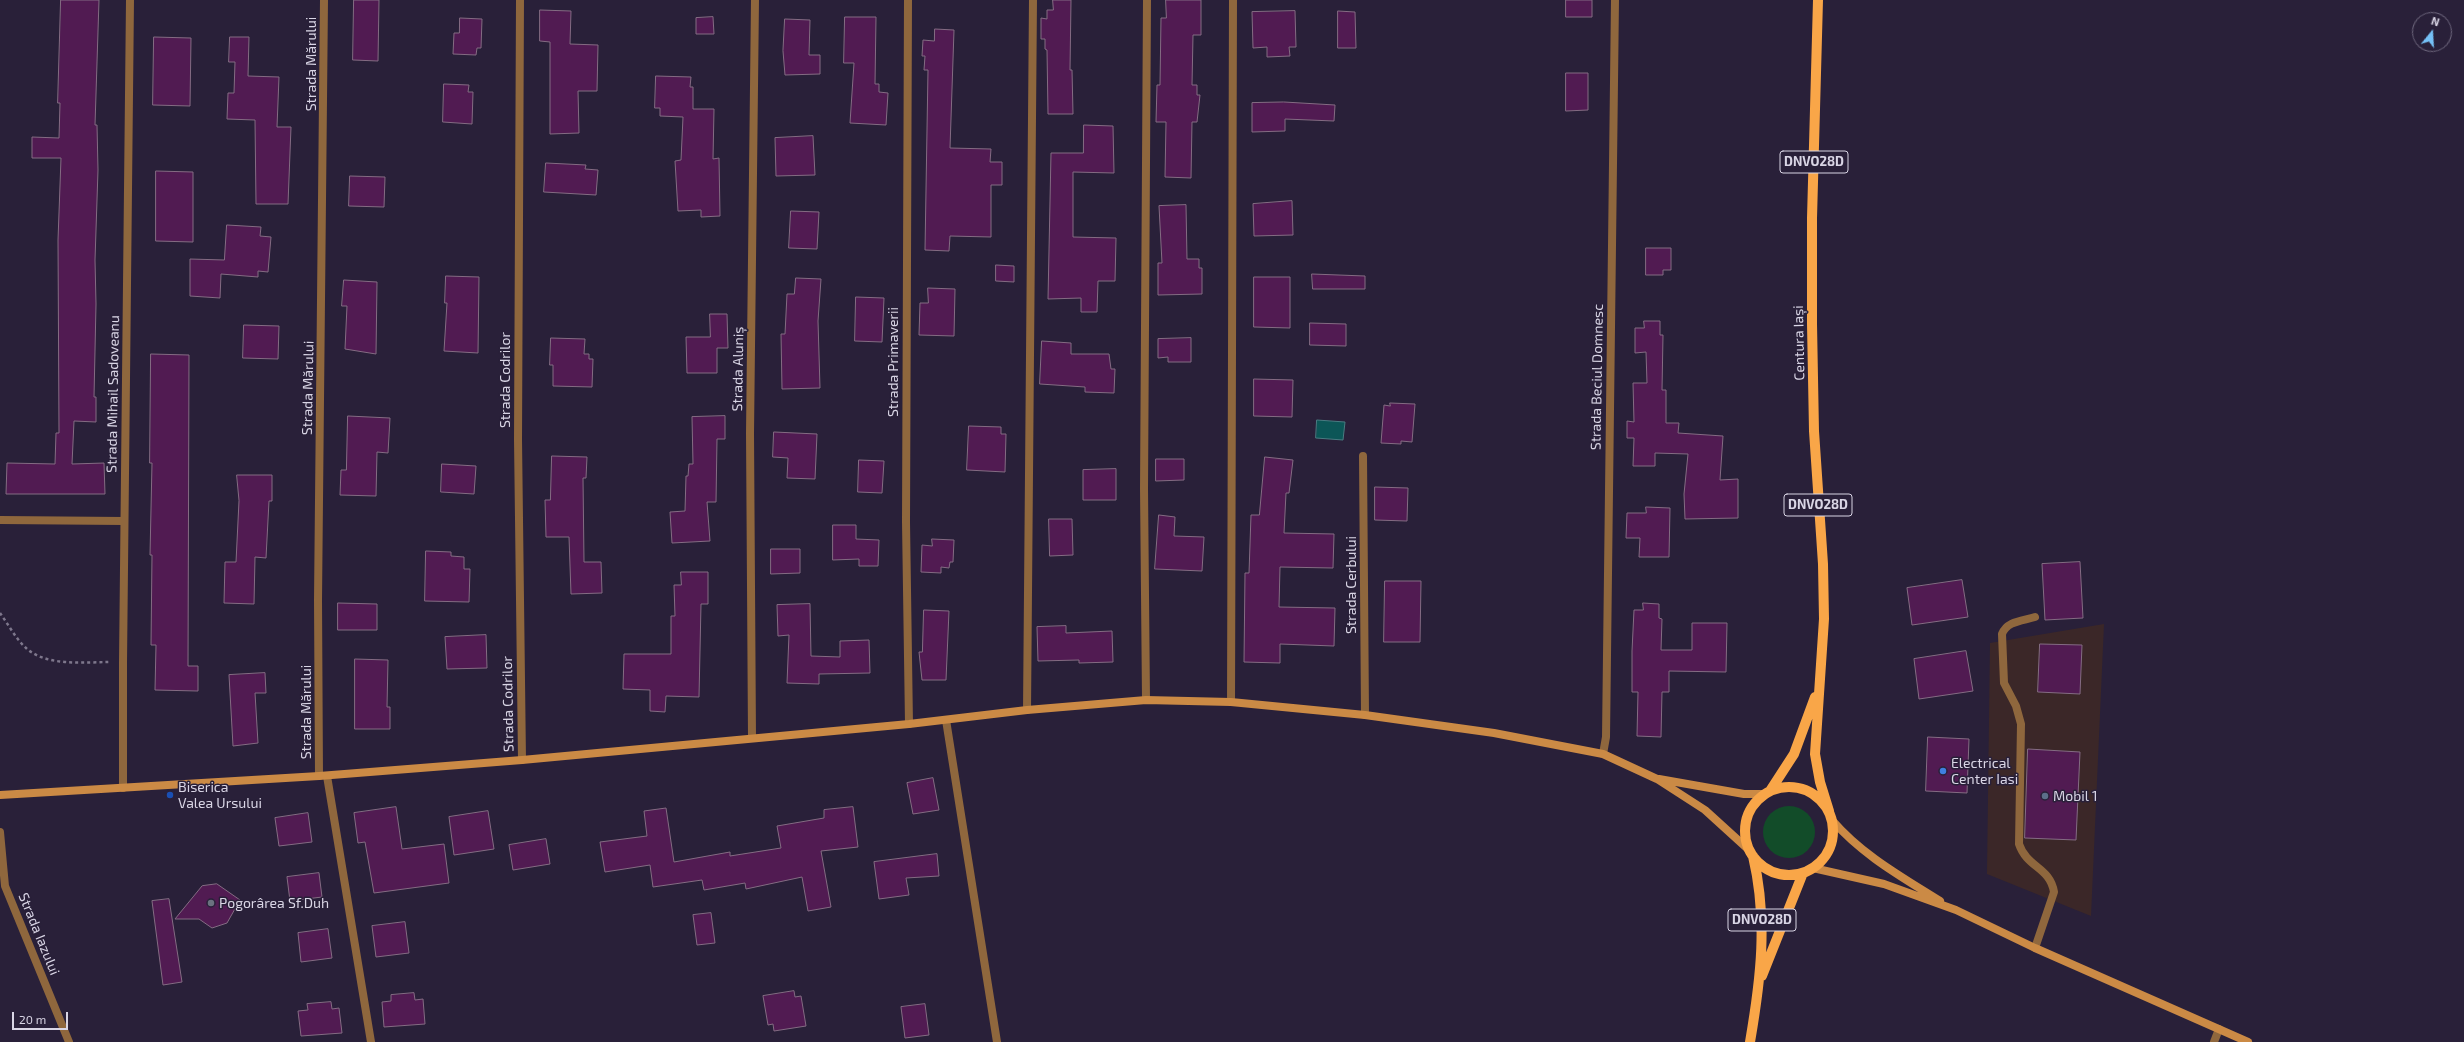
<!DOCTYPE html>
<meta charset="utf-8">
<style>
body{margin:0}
#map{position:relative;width:2464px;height:1042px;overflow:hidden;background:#292039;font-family:"Exo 2",sans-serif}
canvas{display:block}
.north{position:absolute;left:2412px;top:12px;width:40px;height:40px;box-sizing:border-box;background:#292039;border:1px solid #6f687e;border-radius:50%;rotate:18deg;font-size:11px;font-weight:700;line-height:16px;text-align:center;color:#d9d5e5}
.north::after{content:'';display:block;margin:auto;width:14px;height:18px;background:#75c0f6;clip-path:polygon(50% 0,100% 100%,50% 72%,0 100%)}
.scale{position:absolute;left:12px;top:1012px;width:56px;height:18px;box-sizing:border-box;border:2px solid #d9d5e5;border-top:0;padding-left:5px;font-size:12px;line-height:14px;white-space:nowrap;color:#d9d5e5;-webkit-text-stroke:3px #292039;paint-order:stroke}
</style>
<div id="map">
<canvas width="2464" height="1042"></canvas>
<div class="north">N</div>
<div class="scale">20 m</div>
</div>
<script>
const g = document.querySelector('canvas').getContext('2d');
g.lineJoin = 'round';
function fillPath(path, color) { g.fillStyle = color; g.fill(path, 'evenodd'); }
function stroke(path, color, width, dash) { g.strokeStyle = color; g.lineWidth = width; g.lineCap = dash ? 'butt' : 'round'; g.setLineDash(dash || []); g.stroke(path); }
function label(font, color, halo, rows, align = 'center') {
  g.font = font + ' "Exo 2",sans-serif'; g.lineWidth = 3; g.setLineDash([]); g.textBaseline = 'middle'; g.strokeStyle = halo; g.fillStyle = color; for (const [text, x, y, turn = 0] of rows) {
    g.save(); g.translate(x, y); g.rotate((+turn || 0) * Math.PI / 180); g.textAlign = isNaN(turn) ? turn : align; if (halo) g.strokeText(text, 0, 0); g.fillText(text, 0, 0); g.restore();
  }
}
const commercial = new Path2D(`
 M2104,624L2091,916L1987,874L1990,643Z`);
const green = new Path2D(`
 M1763 832a26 26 0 1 1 52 0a26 26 0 1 1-52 0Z`);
const water = new Path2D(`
 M1317,420L1345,422L1343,440L1316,438Z`);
const building = new Path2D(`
 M61,0H99L95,125H97L98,170L95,260L96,304L94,397H96V422L74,421L72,464L104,463L105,494H6L7,463L55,464L56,433H59L58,240L61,158H32V137L59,138L60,103H58Z
 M354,0H379L378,61L353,60Z
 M1053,0H1071L1070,70H1072L1073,114H1048L1047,50L1045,49V39H1041V18L1047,19V10H1053Z
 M1166,0H1201V35H1193L1192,85H1197V95H1200L1197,122H1192L1191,178L1165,177L1166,122H1156L1157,85H1160L1161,18H1166Z
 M1566,0H1592V17H1566Z
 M540,10L571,11L570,44L598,45L597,91H578L579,133L550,134V42L540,41Z
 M1295,11L1296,47H1289L1290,56L1267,57V47L1253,48L1252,12Z
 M1338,11L1355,12L1356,48H1338Z
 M713,17L714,34H696V18Z
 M845,17H876L875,84H879V92L888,93L886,125L850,123L854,63H844Z
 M460,18L482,19L481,48H477L476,55L453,54L454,33H459Z
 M785,19L810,20L809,55H820V74L785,75L783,51Z
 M935,29L954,30L950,148L991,149L990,162H1002V185H991V237L950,236L949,251L925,250L928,70H924L925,56H922L923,40L934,41Z
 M154,37L191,38L190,106L153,105Z
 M230,37H249L248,76L279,77L277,127H291L288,204H256L255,120L227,119L228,93H234L235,62H229Z
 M1566,73H1588V110L1566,111Z
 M656,76L691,77L690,87H693V109H714L713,159L719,158L720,216L701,217V210L678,211L675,161L681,160L683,117L660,116V108H655Z
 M444,84L469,85L468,92H473L472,124L443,122Z
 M1284,102L1335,105L1334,121L1285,119V131L1252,132V103Z
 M1084,125L1113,126L1114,173L1073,172V237L1116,238L1115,281H1098L1097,312H1081V298L1048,299L1051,153H1083Z
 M813,136L815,175L776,176L775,138Z
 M546,163L586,165L585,169L598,170L596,195L544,192Z
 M156,171L193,172V242L156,241Z
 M350,176L385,177L384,207L349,206Z
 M1292,201L1293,235L1254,236L1253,204Z
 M1186,205L1187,259H1199V268H1202V294L1158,295V263H1162L1159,206Z
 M791,211L819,212L817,249L789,248Z
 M227,225L261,227L260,236L271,237L268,272L258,271V277L221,274L220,298L190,296V259L224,260Z
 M1646,248H1671V270H1663V275H1646Z
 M996,265L1014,266V282L996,281Z
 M1312,274L1365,276V289H1313Z
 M446,276L479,277L478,353L444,351L447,303H445Z
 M1254,277H1290V328L1254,327Z
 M796,278L821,279L818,321L820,388L782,389L781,334H785L787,294H794Z
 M344,280L377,282L376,354L345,349L347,306H342Z
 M928,288L955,289L954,336L919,335L920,303H928Z
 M856,297L884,298L882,342L855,341Z
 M710,314H727L728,348H717V373H687L686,337H710Z
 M1644,321H1660V335H1663L1662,390H1666V423H1679L1678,433L1723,436L1720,480L1738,479V518L1685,519L1684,494L1688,454L1655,453V466H1633L1634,438H1627V421L1634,422L1633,383H1647L1646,352L1635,353V328H1644Z
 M1310,323L1346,324V346L1310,345Z
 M244,325L279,326L278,359L243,358Z
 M551,338L585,339L584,354H589V359H593L592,387L553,386V365H550Z
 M1191,338V362H1168V357L1158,358V339Z
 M1042,341L1071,343V354H1109L1111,369H1115L1114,393L1085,392V387L1040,384Z
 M151,354L189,355L188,666H198V691L155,690L156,645H151L152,555H150L152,463H150Z
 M1254,379L1293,380L1292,417L1254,416Z
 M1390,403L1415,404L1412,442L1401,441V444L1381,443L1384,405L1390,406Z
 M348,416L390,418L388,453L377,452L376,496L340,495L341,470H346Z
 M725,416V439H717L716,502H707L710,541L672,543L670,512L685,511L686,476H688L689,464H693L692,417Z
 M969,426L1001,427V434H1006L1005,472L967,470Z
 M774,432L817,434L815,479L787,478L788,458L773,457Z
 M552,456L587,457L586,478H583L584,562H601L602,593L571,594L569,537H546L545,500H550Z
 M1265,457L1293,460L1289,493H1286L1284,533L1334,534L1333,568L1280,567L1279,607L1335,608L1334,646L1280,644V663L1244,662L1245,573H1249L1251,515H1259Z
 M1156,459H1184V480L1156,481Z
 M859,460L884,461L882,493L858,492Z
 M442,464L476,466L474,494L441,492Z
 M1116,469V500H1083V470Z
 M237,475H272V501H269L266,558L255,557L254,604L224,603L225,562H236L239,501Z
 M1375,487L1408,488L1407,521L1375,520Z
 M1646,507L1670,508L1669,557H1639L1640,538H1626L1627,513H1646Z
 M1159,515L1175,517L1174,536L1204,537L1202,571L1155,569Z
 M1049,519H1072L1073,555L1050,556Z
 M833,525H856V539L879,540L878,566H859V559L833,560Z
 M932,539L954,540L953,562H950L949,568L941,567V573L921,572L922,545L932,546Z
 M771,549H800V573L771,574Z
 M426,551L451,552V556L464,557V569H470L469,602L425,601Z
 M2080,562L2083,618L2045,620L2042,564Z
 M681,572H708V604H701L699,697L666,696L665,712L650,711V690L623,689L624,654H671V616H675L674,585H681Z
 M1962,580L1968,617L1912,625L1907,588Z
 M1385,581H1421L1420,642H1384Z
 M338,603L377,604V630H338Z
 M1643,603L1659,604V618L1662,619L1661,650H1692V623H1727L1726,672L1669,671V692H1662L1661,737L1637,736L1638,692H1632V651L1634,610H1643Z
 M810,604L811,656L840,657V641L869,640L870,673L819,674V684L787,683L789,635L778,636L777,605Z
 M924,610L949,611L946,680H922L919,652H922Z
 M1066,626V633L1112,631L1113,662L1079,663V660L1038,661L1037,627Z
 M486,635L487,668L447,669L445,637Z
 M2040,644L2082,645L2080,694L2038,692Z
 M1966,651L1973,691L1919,699L1914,659Z
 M355,659L388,660L387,707H390V729H355Z
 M265,673L266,693H255L258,743L233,746L229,675Z
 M1928,737L1969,739L1967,793L1926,791Z
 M2028,749L2080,752L2076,840L2025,838Z
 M933,778L939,810L913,814L907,783Z
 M396,807L402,849L444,844L449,883L374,893L365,842L358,843L354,813Z
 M853,807L858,847L821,851L831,907L808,911L802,877L746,889L745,883L704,890L702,880L653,887L650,865L605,872L600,842L647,836L644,811L666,808L674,862L730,852V856L781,848L777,826L824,818V810Z
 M488,811L494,849L454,855L449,817Z
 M308,813L312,842L279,846L275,818Z
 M546,839L550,864L513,870L509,845Z
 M937,854L939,876L906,878L909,895L879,899L874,862Z
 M319,873L322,897L290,901L287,877Z
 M217,884L240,900L227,923L212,928L199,919H175L202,886Z
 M169,899L182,982L163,985L152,901Z
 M711,913L715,943L697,945L693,915Z
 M405,922L409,953L376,957L372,926Z
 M328,929L332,958L301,962L298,933Z
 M794,991L795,997L801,996L806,1026L774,1031L773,1024L768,1025L763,996Z
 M414,993L415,1000L423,999L425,1024L384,1027L382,1002L391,1001V995Z
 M331,1002L332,1009L339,1008L342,1033L301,1036L298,1011L308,1010L307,1004Z
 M925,1004L929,1035L905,1038L901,1007Z`);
const path = new Path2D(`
 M0,613C8,624 16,639 26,648C47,667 84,662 111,662`);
const lane = new Path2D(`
 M2035,617C2022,621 2007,621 2002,634L2004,683L2016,706L2021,724L2019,844C2027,868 2050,867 2054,892L2035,948`);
const street = new Path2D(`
 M520,0L518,439L522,760
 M908,0L906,522L909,724
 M1363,456L1365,715
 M0,520L124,521
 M1146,700L1144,488L1147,0
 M1231,702L1233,0
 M1027,710L1033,0
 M946,720L997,1042
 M752,738L750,433L755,0
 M1603,754L1606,737L1615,0
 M319,776L318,600L324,0
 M327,776L371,1042
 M123,788V662L130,0
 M0,832L5,886L69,1042
 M2214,1042L2219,1029`);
const secondary = new Path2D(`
 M1659,779L1744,794H1763
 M0,795L319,776L522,760L909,724L1027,710L1146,700L1231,702L1365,715L1494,733L1603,754L1657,779L1705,810L1749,850
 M1832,820C1862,855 1902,877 1940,901
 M1813,868L1884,884L1956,910L2035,948L2248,1042`);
const primary = new Path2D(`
 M1818,0L1812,218V324L1814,431L1823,564L1824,619L1815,754L1820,782L1829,811
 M1745 831a44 44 0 1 1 88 0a44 44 0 1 1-88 0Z
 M1770,791L1794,754L1815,697
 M1762,976L1803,873
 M1750,1042C1761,978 1768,920 1753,856`);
const markers = [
 [1943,771,4,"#3f7fe0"],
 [170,795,4,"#1a4fb4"],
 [2045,796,4,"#5c6f8a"],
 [211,903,4,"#6b7280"]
];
const shields = [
 [1814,162,68],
 [1818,505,68],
 [1762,920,68]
];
const shieldNames = [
 ["DNVO28D",1814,162],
 ["DNVO28D",1818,505],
 ["DNVO28D",1762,920]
];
const streetNames = [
 ["Strada Mărului",311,64,-90],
 ["Centura Iași",1799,343,-91],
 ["Strada Primaverii",893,362,-90],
 ["Strada Aluniș",738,369,-89],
 ["Strada Beciul Domnesc",1597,377,-89],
 ["Strada Codrilor",505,380,-90],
 ["Strada Mărului",308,388,-89],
 ["Strada Mihail Sadoveanu",113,394,-89],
 ["Strada Cerbului",1351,585,-90],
 ["Strada Codrilor",508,704,-91],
 ["Strada Mărului",306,712,-90],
 ["Strada Iazului",39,934,68]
];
const poiNames = [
 ["Electrical",1951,763],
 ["Center Iasi",1951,779],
 ["Biserica",178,787],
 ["Valea Ursului",178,803],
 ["Mobil 1",2053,796],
 ["Pogorârea Sf.Duh",219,903]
];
fillPath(commercial, '#3b2728');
fillPath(green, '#124c29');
fillPath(water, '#0c5657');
stroke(water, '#4a7c82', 1);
fillPath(building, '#511b52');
stroke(building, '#846c83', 1);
stroke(path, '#7e778c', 2.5, [3, 3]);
stroke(lane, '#8f673d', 8);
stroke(street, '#8f673d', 8);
stroke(secondary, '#cb8a45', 8);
stroke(primary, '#f9a648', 10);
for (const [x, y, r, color] of markers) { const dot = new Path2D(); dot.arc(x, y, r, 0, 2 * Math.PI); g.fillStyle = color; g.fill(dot); stroke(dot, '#292039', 1.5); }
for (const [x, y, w] of shields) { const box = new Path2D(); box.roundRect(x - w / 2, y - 11, w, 22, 3); g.fillStyle = '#292039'; g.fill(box); stroke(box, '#d9d5e5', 1); }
label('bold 13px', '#d9d5e5', null, shieldNames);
label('14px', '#d9d5e5', '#292039', streetNames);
label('14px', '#d9d5e5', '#292039', poiNames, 'left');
</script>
